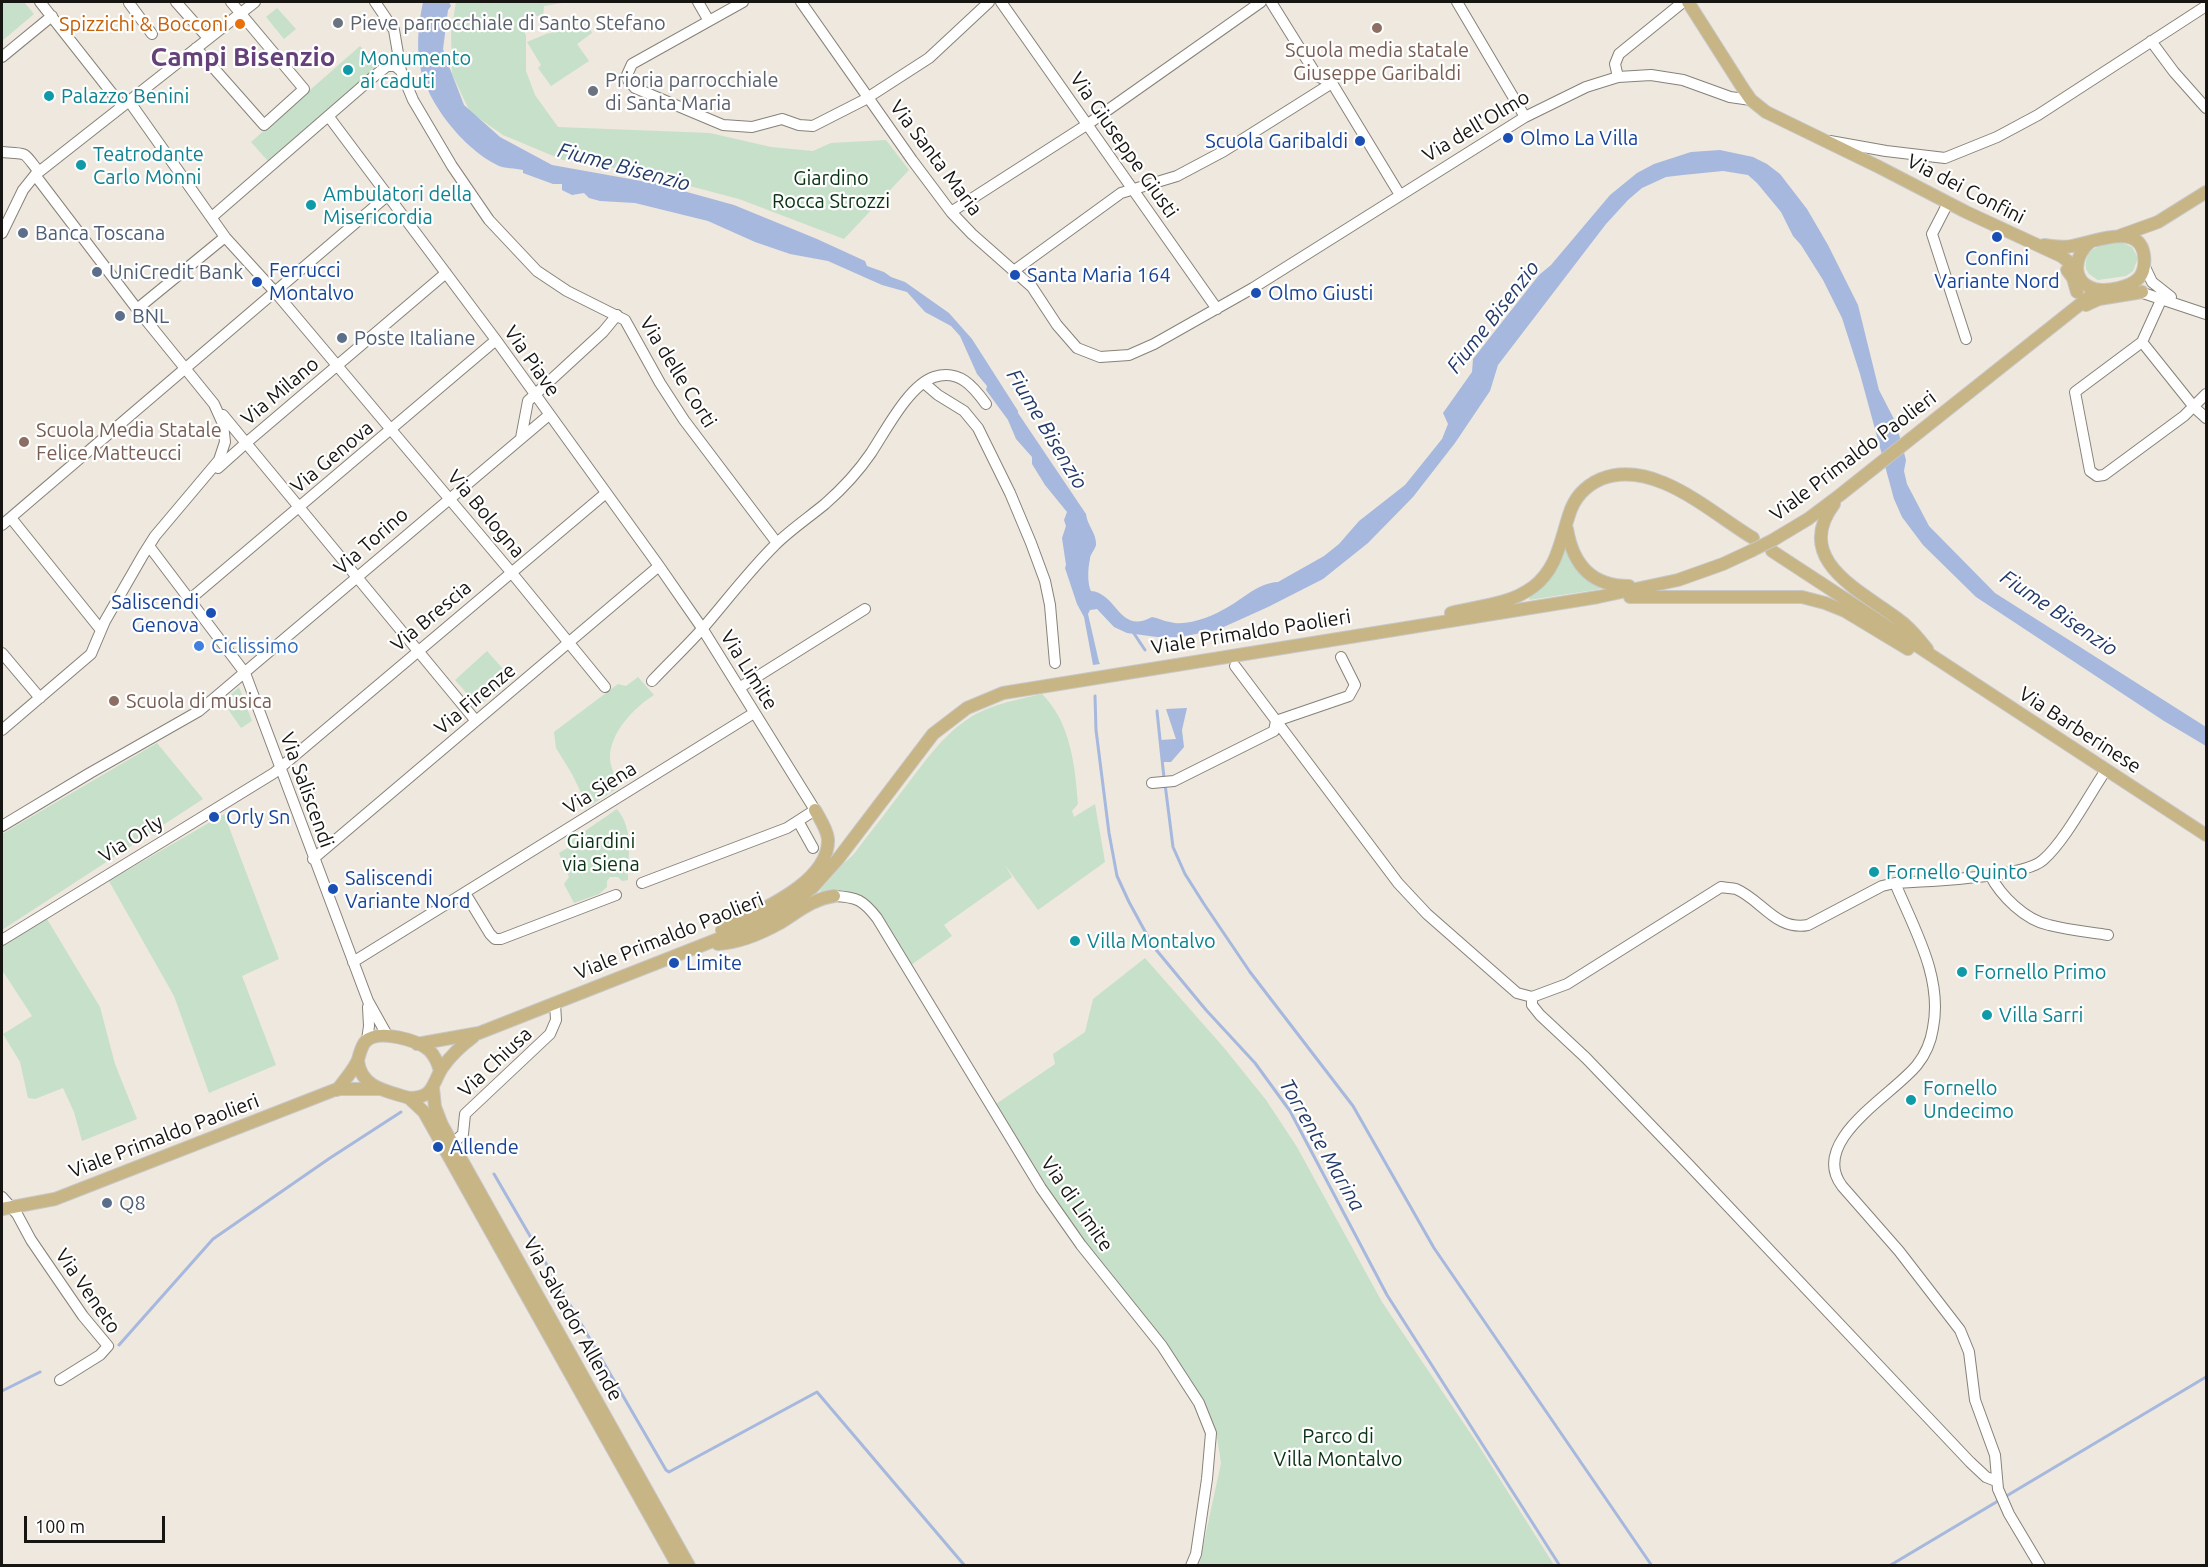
<!DOCTYPE html>
<style>
body{margin:0}
#map{position:relative;width:2208px;height:1567px;overflow:hidden;background:#eee8de;font-family:Ubuntu,sans-serif}
canvas{display:block}
.frame{position:absolute;inset:0;border:3px solid #171512;pointer-events:none}
.scale{position:absolute;left:24px;top:1516px;width:141px;height:27px;box-sizing:border-box;border:3px solid #171512;border-top:0;padding-left:8px;font-size:18px;line-height:21px;white-space:nowrap;color:#171512;-webkit-text-stroke:4px #fff;paint-order:stroke}
</style>
<div id="map">
<canvas width="2208" height="1567"></canvas>
<div class="frame"></div>
<div class="scale">100 m</div>
</div>
<script>
const g = document.querySelector('canvas').getContext('2d');
g.lineJoin = 'round';
function fillPath(path, color) { g.fillStyle = color; g.fill(path, 'evenodd'); }
function stroke(path, color, width, dash) { g.strokeStyle = color; g.lineWidth = width; g.lineCap = dash ? 'butt' : 'round'; g.setLineDash(dash || []); g.stroke(path); }
function label(font, color, halo, rows, align = 'center') {
  g.font = font + ' Ubuntu,sans-serif'; g.lineWidth = 4.5; g.setLineDash([]); g.textBaseline = 'middle'; g.strokeStyle = halo; g.fillStyle = color; for (const [text, x, y, turn = 0] of rows) {
    g.save(); g.translate(x, y); g.rotate((+turn || 0) * Math.PI / 180); g.textAlign = isNaN(turn) ? turn : align; if (halo) g.strokeText(text, 0, 0); g.fillText(text, 0, 0); g.restore();
  }
}
const green = new Path2D(`
 M2,2H24L34,14L2,41Z
 M456,2H568L544,6L543,17L532,15L526,17L522,24L526,36V71L535,95L558,127L710,133L771,147L813,151L831,143L886,140L909,170L844,239L739,199L648,175L600,165L563,160L503,135L470,112L452,74L451,33Z
 M277,8L296,29L284,39L266,17Z
 M588,24L592,33L577,44L589,61L551,86L538,68L541,65L527,42L546,34Z
 M360,46L378,66L268,161L251,142Z
 M2121,242L2132,247L2138,258L2133,271L2126,276L2098,280L2089,274L2086,269C2084,245 2103,245 2121,242Z
 M1566,548L1591,582L1601,589L1529,600L1530,597L1557,567Z
 M487,651L511,678L478,706L455,680Z
 M638,677L654,695C635,707 612,730 610,755C609,766 616,777 619,787L588,807L572,774L556,748L554,732L618,684L626,686Z
 M239,687L252,721L241,728L223,702Z
 M1042,694C1071,723 1075,766 1078,804L1072,811L1074,817L1095,804L1105,862L1038,910L1005,865L1012,877L944,925L952,936L911,965L866,902L823,893L820,892L821,889L843,864L853,855C872,830 891,806 909,782C926,760 942,737 965,721C987,705 1016,700 1042,694Z
 M157,743L203,799L2,930V834Z
 M617,809C634,830 628,855 628,880L622,881L618,877H610L607,881V887L599,894L574,903L564,884L569,877L559,853L571,846L569,842Z
 M224,814L279,959L242,976L276,1065L209,1093L174,996L109,881Z
 M47,919L100,1007L115,1064L137,1119L82,1141L74,1112L63,1088L35,1099L28,1098L20,1062L3,1034L32,1016L4,973H2V946Z
 M1145,958L1225,1049L1266,1100L1297,1147L1382,1302L1477,1443L1554,1565H1199L1221,1463L1216,1431L1204,1401L1167,1345L1085,1243L1045,1186L996,1104L1055,1064L1053,1054L1085,1032L1093,999Z`);
const water = new Path2D(`
 M423,2H449L451,6L448,10L443,49L445,56L464,105L500,137L552,165L658,184L734,205L817,239L865,261L867,266L884,272L891,277L905,282L949,313L972,339L1018,411V413L1086,514C1087,525 1097,534 1096,545C1095,550 1090,554 1090,559C1088,567 1087,583 1091,591C1117,593 1119,635 1152,617C1158,618 1163,621 1170,622C1187,627 1213,616 1228,607C1244,598 1258,583 1278,582L1324,556L1339,544L1359,521L1405,485L1442,439L1448,424L1443,413L1472,372L1473,359L1539,275L1551,265L1610,195L1637,173L1654,164L1691,152L1720,150L1753,157L1767,164L1780,174L1807,209L1828,245L1858,305L1879,390L1896,423L1906,460L1904,471L1907,484L1929,526L1995,593L2206,727V746L2164,721L1976,597L1923,545L1902,517L1894,499L1860,374L1842,318L1823,280L1801,245L1793,236L1781,212L1757,183L1748,175L1723,171L1683,175L1666,177L1642,188L1628,200L1606,224L1498,365L1490,391L1455,443L1413,497L1368,543L1323,579L1268,607L1217,630L1180,637H1157L1127,633L1114,627L1097,609L1090,610L1088,614L1099,662L1100,664L1093,665L1084,617L1077,604L1065,568L1066,565L1062,538L1066,526L1064,520L1067,512L1045,485L1032,464V457L1016,439L1008,420L986,390L987,386L977,374L960,336L951,326L925,312L907,292L882,285L828,261L790,254L755,242L708,221L635,203L600,201L589,198L584,193L572,195L562,190V184H553L523,173V170C516,168 504,169 497,165C463,148 427,103 420,66C416,44 419,22 423,2Z
 M1187,708L1182,730L1184,747L1171,762H1163L1160,740L1176,739L1166,709Z`);
const stream = new Path2D(`
 M1133,632L1145,650
 M1095,696L1096,730L1109,833L1117,876L1129,902L1153,946L1206,1010L1255,1063L1290,1111L1387,1295L1560,1566
 M1157,711L1164,778
 M1165,784L1173,847L1185,874L1204,904L1250,972L1353,1106L1434,1248L1652,1566
 M494,1174L666,1470L669,1472L817,1392L965,1566
 M119,1345L213,1239L330,1158L401,1112
 M2,1391L40,1372
 M1889,1566L2206,1377`);
const minor = new Path2D(`
 M40,2L122,106
 M176,2L208,38
 M375,2L394,30L401,71L413,100L452,166L489,220L537,271L567,291L625,320L660,383L684,420L777,543
 M698,2L709,21
 M743,2L632,64L627,75L628,80L635,88L723,125L752,127L782,119L799,125L813,126L864,100L929,58L989,2
 M801,2L912,160L951,212L972,234L1032,287L1057,325L1077,348L1100,357L1129,355L1154,344L1253,288L1525,117L1586,87L1618,77L1651,75L1683,80L1730,97L1751,100
 M1001,2L1217,309
 M1271,2L1317,76L1332,83L1400,195
 M1457,2L1525,117
 M129,3L152,34
 M2151,41L2174,72L2206,108
 M196,48L264,125L304,89L231,2
 M2,57L52,16
 M1618,77L1615,64L1619,54L1683,2
 M129,101L225,237L276,293L511,572L605,687
 M329,117L496,340L659,566L702,628L815,810L787,828L642,883
 M1830,141L1886,151L1945,158L1997,137L2038,115L2206,6
 M2,152C29,155 21,149 39,172
 M1948,203L1932,234L1966,339
 M951,212L1088,124L1261,2
 M213,216L372,78L387,66H395L401,71
 M2,233L23,190L35,175L255,2
 M2144,265L2152,282L2171,297
 M1015,270L1121,193L1177,176L1224,151L1332,83
 M446,273L246,443L476,721
 M2134,290L2206,314
 M2162,298L2142,342L2075,392L2090,471L2097,476L2104,475L2184,416L2206,394
 M137,309L225,237
 M2142,342L2194,407L2206,418
 M924,383L938,395L964,411L978,428L1010,493L1031,543L1045,581L1050,605L1055,663
 M521,438L528,401L603,332L617,315
 M218,468L246,443L223,415
 M11,518L101,630
 M2,525L387,196
 M149,546L245,673L368,1001L387,1035
 M189,600L496,340
 M2,653L40,698
 M1235,666L1398,883L1427,914L1517,993L1532,997L1567,984L1721,887C1726,888 1732,888 1736,889C1762,900 1776,931 1808,925L1882,886L1895,883
 M652,681C669,663 687,646 703,628C727,600 749,571 775,545C790,530 808,518 825,504C841,490 858,472 871,453C885,432 909,385 934,377C959,369 973,386 986,404
 M739,688L865,609
 M2,730L91,654L105,621L143,555L155,536L219,460L225,442L223,424L214,404L137,309L35,175
 M1152,783L1174,781L1274,731L1276,721L1349,696L1355,685L1341,657
 M798,821L813,848
 M2,826L90,773L199,711L549,415
 M313,859L659,566
 M1990,875C2001,896 2025,920 2049,925C2068,930 2089,932 2108,935
 M465,893L490,934L495,939H501L616,895
 M834,896C857,897 863,900 877,918L1041,1188L1081,1245L1162,1346L1199,1403L1211,1433L1207,1479L1196,1554L1191,1566
 M2,940L274,773L606,493
 M353,962L754,713
 M1532,997V1005L1540,1015L1586,1058L1689,1165L1970,1462L1986,1477L1996,1481
 M367,1040L369,1026L368,1007
 M452,1144L463,1134L465,1114L550,1034L556,1020L555,1003
 M2,1197L17,1214L31,1240L83,1316L108,1346L100,1355L60,1380
 M2040,1566L2009,1514L1998,1489L1995,1455L1975,1400L1969,1352L1960,1330L1899,1251L1842,1186C1808,1141 1893,1095 1917,1065C1925,1055 1931,1041 1933,1028C1943,977 1914,929 1895,883C1926,881 2023,878 2043,860C2065,841 2089,795 2106,770`);
const major = new Path2D(`
 M1688,2L1744,90L1751,100L1766,112L1879,167L1966,212L2061,256L2077,268
 M2119,236L2158,222L2206,192
 M2044,245C2053,246 2062,248 2072,246C2092,243 2139,221 2144,255C2145,263 2144,272 2139,278C2131,287 2107,292 2095,289C2070,282 2074,255 2090,242
 M2067,270L2073,278L2077,292
 M2086,305L2099,299L2142,292
 M1834,504C1792,560 1861,591 1898,619C1910,627 1918,638 1927,649
 M1567,529C1573,565 1592,586 1629,586
 M1773,540L1808,519L1840,495L2098,290
 M1772,551L2206,835
 M1630,597H1802L1825,603L1845,611L1908,649
 M1451,613C1478,606 1509,605 1533,587C1557,569 1560,542 1569,515C1574,498 1585,486 1601,479C1654,458 1711,513 1753,538
 M722,930C753,913 830,884 828,839C827,829 820,819 815,810
 M718,944C738,943 762,933 780,923C798,912 812,899 834,896
 M417,1044L479,1033L746,928L786,908L813,887L838,859L933,734L967,708L1003,693L1598,597L1678,580L1723,564L1751,551
 M358,1061C361,1088 387,1091 409,1098C434,1098 432,1084 442,1068C451,1055 461,1046 473,1037
 M433,1088L435,1107L442,1125L689,1566
 M337,1090C344,1081 352,1072 357,1062C360,1056 360,1047 366,1041C379,1029 417,1040 429,1050C435,1056 438,1063 440,1071
 M409,1098L424,1112L678,1566
 M2,1209L55,1199L337,1089H381`);
const majorBridge = new Path2D(`
 M1751,551L1773,540`);
const markers = [
 [338,23,6,"#6b7280"],
 [240,24,6,"#e8710a"],
 [1377,28,6,"#8d6e63"],
 [348,70,6,"#0f9aa8"],
 [593,91,6,"#6b7280"],
 [49,96,6,"#0f9aa8"],
 [1508,138,6,"#1a4fb4"],
 [1360,141,6,"#1a4fb4"],
 [81,165,6,"#0f9aa8"],
 [311,205,6,"#0f9aa8"],
 [23,233,6,"#5c6f8a"],
 [1997,237,6,"#1a4fb4"],
 [97,272,6,"#5c6f8a"],
 [1015,275,6,"#1a4fb4"],
 [257,282,6,"#1a4fb4"],
 [1256,293,6,"#1a4fb4"],
 [120,316,6,"#5c6f8a"],
 [342,338,6,"#5c6f8a"],
 [24,442,6,"#8d6e63"],
 [211,613,6,"#1a4fb4"],
 [199,646,6,"#3f7fe0"],
 [114,701,6,"#8d6e63"],
 [214,817,6,"#1a4fb4"],
 [1874,872,6,"#0f9aa8"],
 [333,889,6,"#1a4fb4"],
 [1075,941,6,"#0f9aa8"],
 [674,963,6,"#1a4fb4"],
 [1962,972,6,"#0f9aa8"],
 [1987,1015,6,"#0f9aa8"],
 [1911,1100,6,"#0f9aa8"],
 [438,1147,6,"#1a4fb4"],
 [107,1203,6,"#5c6f8a"]
];
const worshipNames = [
 ["Pieve parrocchiale di Santo Stefano",350,23],
 ["Prioria parrocchiale",605,80],
 ["di Santa Maria",605,103]
];
const foodNames = [
 ["Spizzichi & Bocconi",228,24]
];
const educationNames = [
 ["Scuola media statale",1377,50,"center"],
 ["Giuseppe Garibaldi",1377,73,"center"],
 ["Scuola Media Statale",36,430],
 ["Felice Matteucci",36,453],
 ["Scuola di musica",126,701]
];
const cultureNames = [
 ["Monumento",360,58],
 ["ai caduti",360,81],
 ["Palazzo Benini",61,96],
 ["Teatrodante",93,154],
 ["Carlo Monni",93,177],
 ["Ambulatori della",323,194],
 ["Misericordia",323,217],
 ["Fornello Quinto",1886,872],
 ["Villa Montalvo",1087,941],
 ["Fornello Primo",1974,972],
 ["Villa Sarri",1999,1015],
 ["Fornello",1923,1088],
 ["Undecimo",1923,1111]
];
const streetNames = [
 ["Via dell'Olmo",1476,126,-31],
 ["Via Giuseppe Giusti",1124,145,55],
 ["Via Santa Maria",936,158,53],
 ["Via dei Confini",1966,189,27],
 ["Via Piave",532,361,55],
 ["Via delle Corti",678,372,58],
 ["Via Milano",280,391,-40],
 ["Viale Primaldo Paolieri",1853,456,-37],
 ["Via Genova",332,457,-40],
 ["Via Bologna",486,514,50],
 ["Via Torino",371,541,-41],
 ["Via Brescia",431,616,-40],
 ["Viale Primaldo Paolieri",1251,632,-9],
 ["Via Limite",749,670,58],
 ["Via Firenze",475,699,-40],
 ["Via Barberinese",2080,730,33],
 ["Via Siena",600,788,-32],
 ["Via Saliscendi",307,790,70],
 ["Via Orly",131,839,-32],
 ["Viale Primaldo Paolieri",669,936,-22],
 ["Via Chiusa",495,1062,-43],
 ["Viale Primaldo Paolieri",164,1136,-21],
 ["Via di Limite",1077,1204,55],
 ["Via Veneto",88,1291,55],
 ["Via Salvador Allende",573,1319,61]
];
const transitNames = [
 ["Olmo La Villa",1520,138],
 ["Scuola Garibaldi",1348,141,"right"],
 ["Confini",1997,258,"center"],
 ["Variante Nord",1997,281,"center"],
 ["Ferrucci",269,270],
 ["Montalvo",269,293],
 ["Santa Maria 164",1027,275],
 ["Olmo Giusti",1268,293],
 ["Saliscendi",199,602,"right"],
 ["Genova",199,625,"right"],
 ["Orly Sn",226,817],
 ["Saliscendi",345,878],
 ["Variante Nord",345,901],
 ["Limite",686,963],
 ["Allende",450,1147]
];
const parkNames = [
 ["Giardino",831,178],
 ["Rocca Strozzi",831,201],
 ["Giardini",601,841],
 ["via Siena",601,864],
 ["Parco di",1338,1436],
 ["Villa Montalvo",1338,1459]
];
const serviceNames = [
 ["Banca Toscana",35,233],
 ["UniCredit Bank",109,272],
 ["BNL",132,316],
 ["Poste Italiane",354,338],
 ["Q8",119,1203]
];
const shopNames = [
 ["Ciclissimo",211,646]
];
const waterNames = [
 ["Fiume Bisenzio",624,167,15],
 ["Fiume Bisenzio",1493,317,-52],
 ["Fiume Bisenzio",1047,429,59],
 ["Fiume Bisenzio",2059,613,34],
 ["Torrente Marina",1322,1145,60]
];
const districtNames = [
 ["Campi Bisenzio",243,57]
];
fillPath(green, '#c7e0ca');
fillPath(water, '#a6b8dd');
stroke(stream, '#a6b8dd', 3);
stroke(minor, '#878279', 12);
stroke(major, '#c7c7c6', 14);
stroke(minor, '#fff', 10);
stroke(major, '#c7b586', 12);
stroke(majorBridge, '#c7c7c6', 14, []);
stroke(majorBridge, '#c7b586', 12);
for (const [x, y, r, color] of markers) { const dot = new Path2D(); dot.arc(x, y, r, 0, 2 * Math.PI); g.fillStyle = color; g.fill(dot); stroke(dot, '#fff', 2); }
label('20px', '#5b616d', '#fff', worshipNames, 'left');
label('20px', '#c56008', '#fff', foodNames, 'right');
label('20px', '#785e54', '#fff', educationNames, 'left');
label('20px', '#0d838f', '#fff', cultureNames, 'left');
label('20px', '#171512', '#fff', streetNames);
label('20px', '#164399', '#fff', transitNames, 'left');
label('20px', '#0a3214', '#fff', parkNames);
label('20px', '#4e5e75', '#fff', serviceNames, 'left');
label('20px', '#366cbe', '#fff', shopNames, 'left');
label('italic 21px', '#243a69', '#fff', waterNames);
label('bold 26px', '#654079', '#fff', districtNames);
</script>
